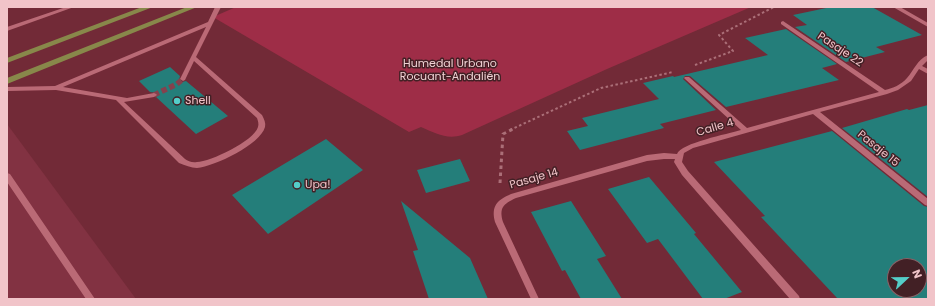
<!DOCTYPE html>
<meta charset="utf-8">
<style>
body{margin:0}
#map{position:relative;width:935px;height:306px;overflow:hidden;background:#722a37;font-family:Poppins,sans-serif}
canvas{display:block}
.frame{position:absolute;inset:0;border:8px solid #f1c4c9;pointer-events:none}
.north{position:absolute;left:887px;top:258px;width:40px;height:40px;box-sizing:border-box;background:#422025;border:1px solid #886267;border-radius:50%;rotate:68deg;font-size:11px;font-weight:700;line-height:16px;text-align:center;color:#f1c4c9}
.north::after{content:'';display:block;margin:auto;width:14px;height:18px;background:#54cdc8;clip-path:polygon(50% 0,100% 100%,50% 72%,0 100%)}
</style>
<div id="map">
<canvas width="935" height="306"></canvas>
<div class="frame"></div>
<div class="north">N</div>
</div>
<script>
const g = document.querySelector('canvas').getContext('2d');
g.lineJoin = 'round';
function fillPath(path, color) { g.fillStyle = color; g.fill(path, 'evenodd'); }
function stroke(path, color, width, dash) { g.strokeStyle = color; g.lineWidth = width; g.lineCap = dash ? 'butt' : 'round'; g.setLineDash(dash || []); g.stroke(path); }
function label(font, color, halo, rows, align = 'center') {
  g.font = font + ' Poppins,sans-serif'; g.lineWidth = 3; g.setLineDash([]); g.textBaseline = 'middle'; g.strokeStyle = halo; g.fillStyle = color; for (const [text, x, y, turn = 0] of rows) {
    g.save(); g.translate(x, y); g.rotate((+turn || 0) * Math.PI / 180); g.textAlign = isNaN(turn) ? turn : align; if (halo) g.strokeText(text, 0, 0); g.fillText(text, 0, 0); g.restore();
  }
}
const built = new Path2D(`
 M7,124L136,299H7Z`);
const green = new Path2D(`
 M236,7H751L607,69L462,135C447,140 435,133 421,127L409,132L213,17Z`);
const building = new Path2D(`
 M831,7H872L922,35L876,47L885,52L846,62L795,27L807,25L793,15Z
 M786,29L837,64L822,68L839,80L726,107L690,76H685L683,79L716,110L660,124L664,128L580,150L567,131L588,126L582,118L659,99L643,83L673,76L674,77L768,55L745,38Z
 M170,67L180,76L179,80L182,82L186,81L228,116L196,134L156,97L158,95L157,93L150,92L139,81Z
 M928,105V197L842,128L907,109L909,110Z
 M832,131L924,206L928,207V299H838L761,217L765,216L714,162ZM895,266H919V290H895Z
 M326,139L363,170L268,234L232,195Z
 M460,159L470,181L426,193L417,170Z
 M649,177L696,233L694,234L742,292L724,299H703L658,239L647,243L608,189Z
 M401,201L470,258L488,299H429L413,251L418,250Z
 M571,201L606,256L597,259L622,299H581L565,270L562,271L531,212Z`);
const minorTunnel = new Path2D(`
 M154,95L177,84L183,79`);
const pathFar1 = new Path2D(`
 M695,65L733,51L719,35L774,7
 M510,130L601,88L673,72`);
const path = new Path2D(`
 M500,183L503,134L513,129`);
const minor = new Path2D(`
 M66,7H74L7,31V27Z
 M215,7H221L196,57L262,115C264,119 266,123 265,127C260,145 215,166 197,168C191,168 185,165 179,163L116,100L56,90L7,91V87L55,86L208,22ZM206,27L180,79L183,81L185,80L194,61L257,118C258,121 259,124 258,127C254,141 210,162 197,162C192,163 188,161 185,159L124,102L154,97L157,95L156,94L154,93L127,98L63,87Z
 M893,7H900L928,23V27Z
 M783,21L885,90C893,88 901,85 907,78C914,70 917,60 928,55V60L922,66L928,69V74L919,69L911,81L898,90L887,94L820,112L928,199V206L925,205L813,114L693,148L684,153L682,162L688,171L799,296L800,299H790L682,175L674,162L675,159H664L647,161L516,198C503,204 499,208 503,222L539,299H531L495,222C491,206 497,200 511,194L647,155L664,153L677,154C681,143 728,134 741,130L685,79L684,78L685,77H689L747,128L879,92L781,24V22Z
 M7,173L10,174L95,299H86L7,182Z`);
const major = new Path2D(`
 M142,7H153L7,63V58Z
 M187,7H197L7,84V78Z`);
const markers = [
 [177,101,4,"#54cdc8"],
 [297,185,4,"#54cdc8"]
];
const streetNames = [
 ["Pasaje 22",840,50,34],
 ["Calle 4",715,128,-16],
 ["Pasaje 15",878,149,39],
 ["Pasaje 14",534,179,-16]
];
const parkNames = [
 ["Humedal Urbano",450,64],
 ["Rocuant-Andalién",450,77]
];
const poiNames = [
 ["Shell",185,101],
 ["Upa!",305,185]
];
fillPath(built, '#823242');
fillPath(green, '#9e2d47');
fillPath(building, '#247e7a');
stroke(minorTunnel, '#85414d', 5.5, [5.5, 3]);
stroke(pathFar1, '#ab6f78', 2, [2.5, 2.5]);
stroke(path, '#ab6f78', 3, [3.5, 3.5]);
fillPath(minor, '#ba6a76');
fillPath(major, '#88884a');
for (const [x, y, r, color] of markers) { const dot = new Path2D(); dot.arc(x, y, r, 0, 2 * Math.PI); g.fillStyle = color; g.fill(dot); stroke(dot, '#422025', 1.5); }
label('11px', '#f1c4c9', '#422025', streetNames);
label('11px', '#f0d0d3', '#422025', parkNames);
label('11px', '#f1c4c9', '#422025', poiNames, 'left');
</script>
